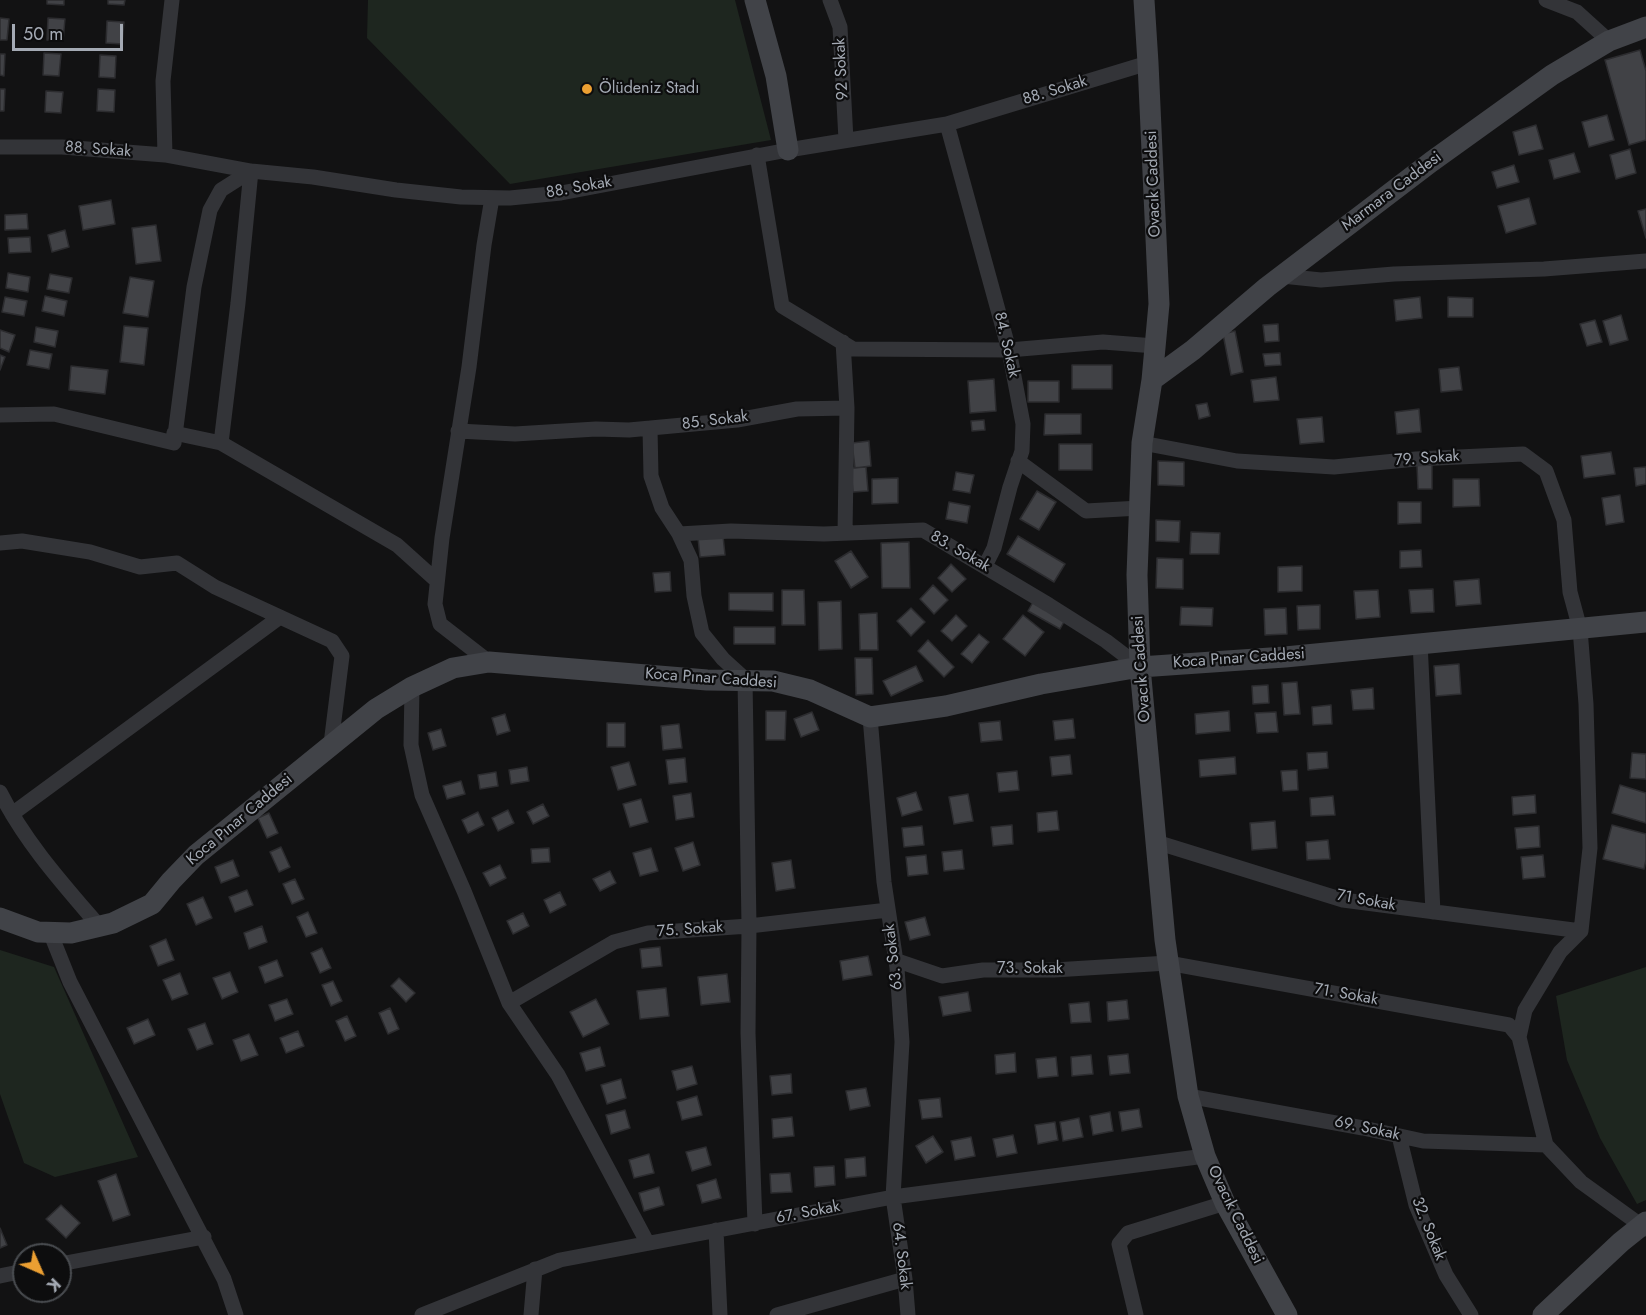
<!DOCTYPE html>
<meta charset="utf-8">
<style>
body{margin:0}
#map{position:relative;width:1646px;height:1315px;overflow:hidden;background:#121213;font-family:Jost,sans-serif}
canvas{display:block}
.north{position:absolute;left:12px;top:1243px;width:60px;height:60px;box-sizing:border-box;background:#0d0d0e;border:2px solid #494c50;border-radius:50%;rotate:135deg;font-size:16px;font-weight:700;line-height:24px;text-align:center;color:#a4aab4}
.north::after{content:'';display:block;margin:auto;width:21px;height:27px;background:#eb9f32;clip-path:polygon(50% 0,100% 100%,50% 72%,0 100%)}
.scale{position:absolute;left:12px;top:24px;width:111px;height:27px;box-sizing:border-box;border:3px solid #a4aab4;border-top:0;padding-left:8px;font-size:18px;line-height:21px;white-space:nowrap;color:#a4aab4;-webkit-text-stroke:4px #0d0d0e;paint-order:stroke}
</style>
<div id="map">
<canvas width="1646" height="1315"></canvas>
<div class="north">K</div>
<div class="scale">50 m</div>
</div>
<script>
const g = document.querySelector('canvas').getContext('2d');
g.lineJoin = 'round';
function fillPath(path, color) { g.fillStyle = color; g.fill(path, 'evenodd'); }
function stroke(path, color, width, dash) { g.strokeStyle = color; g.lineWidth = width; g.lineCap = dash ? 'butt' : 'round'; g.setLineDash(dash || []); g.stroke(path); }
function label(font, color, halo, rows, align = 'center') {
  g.font = font + ' Jost,sans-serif'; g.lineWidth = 4.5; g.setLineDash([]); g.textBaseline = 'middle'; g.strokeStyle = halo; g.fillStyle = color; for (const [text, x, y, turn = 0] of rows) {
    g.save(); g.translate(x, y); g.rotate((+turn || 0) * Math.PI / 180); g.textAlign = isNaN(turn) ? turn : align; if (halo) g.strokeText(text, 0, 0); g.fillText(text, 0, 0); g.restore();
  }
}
const green = new Path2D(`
 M368,0H735L771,140L510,184L367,38Z
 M0,950L54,967L138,1157L55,1177L24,1163L0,1094Z
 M1646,967V1200L1637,1204L1600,1138L1567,1060L1556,996Z`);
const building = new Path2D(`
 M47,0H64V5L47,4Z
 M108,0H125L124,5L108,4Z
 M0,18L9,19L7,40H0Z
 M48,18L65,19L63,41L47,40Z
 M107,21L124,22L122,44L106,43Z
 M1640,50L1646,71V140L1629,145L1605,60Z
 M44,53L61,54L59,76L43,75Z
 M0,54H5L4,76L0,75Z
 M100,55L116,56L115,78L99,77Z
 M0,89H5L4,111H0Z
 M98,89L115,90L114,112L97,111Z
 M46,91L63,92L61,113L45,112Z
 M1607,115L1614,140L1589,147L1582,122Z
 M1536,125L1543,149L1519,155L1513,132Z
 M1630,149L1636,173L1616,179L1610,155Z
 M1574,153L1580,172L1554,179L1549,160Z
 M1514,165L1519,182L1497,188L1492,172Z
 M1529,198L1536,224L1506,233L1498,206Z
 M111,200L115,224L83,230L79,206Z
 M1646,209V238L1638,211Z
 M27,214L28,229L5,230V215Z
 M156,225L161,261L136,264L132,228Z
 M65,230L69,247L52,252L48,235Z
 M30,237L31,252L9,253L8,238Z
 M8,273L30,277L28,292L6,288Z
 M50,274L72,278L69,293L47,289Z
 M130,277L154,281L148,317L123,313Z
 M45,296L67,301L64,316L42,311Z
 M5,297L27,301L24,316L2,312Z
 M1420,297L1422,318L1396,321L1394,300Z
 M1448,297L1473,298V317H1448Z
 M1621,315L1628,340L1610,345L1603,321Z
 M1595,320L1602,342L1587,346L1580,324Z
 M1278,324L1279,341L1265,342L1263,325Z
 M124,326L148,328L144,365L120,362Z
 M36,327L58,331L55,347L34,342Z
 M0,330L15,335L9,352L0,348Z
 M1235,331L1243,372L1231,375L1223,334Z
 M30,350L52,354L49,369L27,365Z
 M1280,353L1281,365L1265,366L1263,354Z
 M0,355L5,357L0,370Z
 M1072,365H1112V389H1072Z
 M71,366L108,370L105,394L69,390Z
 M1459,367L1462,390L1441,392L1439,369Z
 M1276,377L1279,400L1254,402L1251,380Z
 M994,379L996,411L970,413L968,381Z
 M1028,381H1059V402H1028Z
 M1207,403L1210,416L1199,419L1196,405Z
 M1419,409L1421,432L1397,434L1395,412Z
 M1045,414H1081V434L1044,435Z
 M1322,417L1324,442L1300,444L1297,419Z
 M984,420L985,430L972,431L971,421Z
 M869,441L871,466L855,468L852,443Z
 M1059,444H1092V470H1059Z
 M1611,452L1615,474L1584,478L1581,456Z
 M1158,461L1184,462V486L1158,485Z
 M1417,465H1432V489H1418Z
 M866,467L868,491L853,492L851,468Z
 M1646,467V484L1636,486L1634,468Z
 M956,472L974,475L970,493L953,490Z
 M898,478V503L872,504V479Z
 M1453,479H1479L1480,506L1453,507Z
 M1037,491L1056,502L1039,530L1020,519Z
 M1620,495L1624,522L1606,525L1602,498Z
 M949,502L970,506L967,523L946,519Z
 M1398,502H1421V523L1398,524Z
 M1156,520L1180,521L1179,542L1156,541Z
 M1191,532L1220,533L1219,554H1190Z
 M723,536L725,555L700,557L698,538Z
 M1018,536L1065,564L1054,582L1007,554Z
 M909,542L910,588H882L881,543Z
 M1421,550L1422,567L1400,568V551Z
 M851,551L868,577L851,588L835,561Z
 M1157,558L1183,559V589L1156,588Z
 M951,564L966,579L952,592L938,578Z
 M1302,566V591L1278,592V567Z
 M670,572L671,591L655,592L653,573Z
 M1479,579L1481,604L1456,606L1454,581Z
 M933,585L948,600L934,614L920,599Z
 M1433,589L1434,612L1411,613L1409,590Z
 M782,590H804L805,625H782Z
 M1378,590L1380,617L1356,619L1354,591Z
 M729,593H773V611L729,610Z
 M841,601L842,649L819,650L818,602Z
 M1033,602L1065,620L1060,629L1028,611Z
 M1320,605V629L1298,630L1297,606Z
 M1181,607L1213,608L1212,626L1180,625Z
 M911,608L925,622L911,636L897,621Z
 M1286,608L1287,634L1265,635L1264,609Z
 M877,613L878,650H860L859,614Z
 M956,615L967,626L952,641L941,631Z
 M1023,615L1044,632L1025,656L1003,639Z
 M734,627H775V644H734Z
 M979,634L989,642L972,663L961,654Z
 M928,640L954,667L944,677L918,651Z
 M855,658H872L873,694L856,695Z
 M1459,664L1461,694L1436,696L1434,666Z
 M916,666L923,681L891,696L883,681Z
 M1297,682L1300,714L1284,715L1282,683Z
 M1268,685L1269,703L1253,704L1252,686Z
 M1373,688L1374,709L1353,710L1351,690Z
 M1331,705L1332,724L1313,725L1312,707Z
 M766,711H786L785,740H766Z
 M1229,711L1230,731L1196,734L1195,714Z
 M812,712L819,730L801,737L794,719Z
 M1276,712L1278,732L1257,733L1255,713Z
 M505,714L510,731L497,735L492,718Z
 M1073,719L1075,738L1055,740L1053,721Z
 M1000,721L1002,740L981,742L979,723Z
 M607,723H625V747H607Z
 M679,724L682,748L663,750L661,726Z
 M441,729L446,746L433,750L428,733Z
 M1327,752L1328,768L1308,770L1307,753Z
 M1632,753L1646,754V779L1630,778Z
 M1070,755L1072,774L1052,776L1050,757Z
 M1235,757L1236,774L1200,777L1199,760Z
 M685,758L687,782L669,784L666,760Z
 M629,762L636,785L618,790L611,767Z
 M527,767L529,781L511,784L509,770Z
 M1297,770L1298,790L1283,791L1281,771Z
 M1017,771L1019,790L999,792L997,773Z
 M496,772L498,786L480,789L478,775Z
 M461,781L465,794L447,799L443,786Z
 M1620,785L1646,793V823L1612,813Z
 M916,792L922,810L902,816L897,798Z
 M691,793L694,817L676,820L673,796Z
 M968,794L973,821L954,824L949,797Z
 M1535,795L1536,813L1513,815L1512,797Z
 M1333,796L1335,815L1311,816L1310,798Z
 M641,799L648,822L630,827L623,804Z
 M543,804L549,816L533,824L527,812Z
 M508,810L514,823L498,831L492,818Z
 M1057,811L1059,830L1038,832L1037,813Z
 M478,812L484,825L468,833L462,820Z
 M269,813L278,833L267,838L258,818Z
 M1275,821L1277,848L1252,850L1250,823Z
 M1012,825L1013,844L993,846L991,827Z
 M1612,825L1646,834V860L1644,869L1603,859Z
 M922,826L924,845L904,847L902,828Z
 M1539,826L1540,847L1517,849L1515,828Z
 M1328,840L1330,859L1307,860L1306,842Z
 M693,842L700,865L683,871L675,848Z
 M281,847L290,867L279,872L270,852Z
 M549,848L550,862L532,863L531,849Z
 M651,848L658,871L640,876L633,853Z
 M962,850L964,869L944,871L942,852Z
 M926,855L928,874L908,876L906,857Z
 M1543,855L1545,877L1523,879L1521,857Z
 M233,860L239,876L221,883L215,867Z
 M791,860L795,888L776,891L772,863Z
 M500,865L506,878L490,886L483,873Z
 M610,871L616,883L600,891L593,879Z
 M295,879L304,899L292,904L283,884Z
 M247,890L253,905L235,912L229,897Z
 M560,892L566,905L550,913L544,900Z
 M203,897L212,918L196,925L187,904Z
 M308,912L317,933L306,937L297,917Z
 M523,913L529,926L513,934L507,921Z
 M925,917L930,935L910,940L905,922Z
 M262,926L267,942L249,949L244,933Z
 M166,939L174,960L158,966L150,946Z
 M660,947L662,966L642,968L640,949Z
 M322,948L331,968L320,973L311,953Z
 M868,956L872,975L843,980L840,961Z
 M277,960L283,976L265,983L259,967Z
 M230,972L238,992L222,999L213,978Z
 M180,973L188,994L172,1000L163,980Z
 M727,974L730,1002L701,1005L698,977Z
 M399,978L415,993L406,1002L391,986Z
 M333,981L342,1001L331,1006L322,985Z
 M666,988L669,1016L640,1019L637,991Z
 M968,992L971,1011L943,1016L939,997Z
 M287,999L293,1014L275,1021L269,1005Z
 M596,999L609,1024L583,1037L570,1012Z
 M1127,1000L1129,1019L1108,1021L1107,1002Z
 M1089,1002L1091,1022L1071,1023L1069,1004Z
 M390,1008L399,1029L388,1034L379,1013Z
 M347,1016L356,1036L345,1041L336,1021Z
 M148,1019L155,1035L134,1044L127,1028Z
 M205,1023L213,1044L197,1050L188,1029Z
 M298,1031L304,1046L286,1053L280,1038Z
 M249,1034L258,1055L241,1061L233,1040Z
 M600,1047L605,1066L586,1071L580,1053Z
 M1015,1053L1016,1072L996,1074L995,1055Z
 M1128,1054L1130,1073L1110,1075L1108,1056Z
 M1091,1055L1093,1074L1072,1076L1071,1057Z
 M1056,1057L1058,1076L1038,1078L1036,1059Z
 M692,1066L697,1084L677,1090L672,1071Z
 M791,1074L792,1093L772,1095L770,1076Z
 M621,1079L626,1098L607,1104L601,1085Z
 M866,1088L870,1106L850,1110L846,1091Z
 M697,1096L702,1115L682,1120L677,1102Z
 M940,1098L942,1117L922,1119L919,1100Z
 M1139,1109L1142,1127L1122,1131L1119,1112Z
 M625,1110L630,1128L611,1134L606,1115Z
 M1110,1112L1113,1131L1093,1135L1090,1116Z
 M792,1117L794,1136L773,1138L772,1119Z
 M1079,1118L1083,1137L1063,1141L1060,1122Z
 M1055,1122L1058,1140L1038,1144L1035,1125Z
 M1013,1135L1017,1153L997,1157L993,1139Z
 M933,1136L943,1152L926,1163L916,1146Z
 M971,1137L975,1156L955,1160L951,1141Z
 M706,1147L711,1165L692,1171L686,1152Z
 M649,1154L654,1173L634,1178L629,1160Z
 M865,1157L866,1176L846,1178L845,1159Z
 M834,1166L835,1185L815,1187L814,1167Z
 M790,1173L792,1192L771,1193L770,1174Z
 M116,1174L130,1215L113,1221L98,1181Z
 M716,1179L721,1198L702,1203L697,1185Z
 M659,1187L664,1205L644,1211L639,1193Z
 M61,1205L80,1223L66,1238L46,1219Z
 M0,1228L7,1245L0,1248Z`);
const street = new Path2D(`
 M830,0L840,27L846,140
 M1546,0L1577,12L1609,41
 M947,124L1009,350L1023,424L1022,451L1010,487L994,548L985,566
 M0,147H62L165,155L251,171L313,177L396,190L461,197L510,198L561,193L788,150L947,124L1148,63
 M165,155L163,81L172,0
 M757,155L782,306L853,349L1009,350L1103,342L1155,346
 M1282,276L1321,280L1394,274L1544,269L1646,261
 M843,342L847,408
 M0,415L54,414L174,443L194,287L210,210L221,190L251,171
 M650,428L651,476L662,508L679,534L691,560L694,596L702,633L723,659L745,679L749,926L748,1033L755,1224
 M458,431L515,434L596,429L629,430L737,420L797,409L847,408L845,533
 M174,433L221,443L397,545L437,581
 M221,443L238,303L251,171
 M1142,443L1237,461L1334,467L1416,459L1523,454L1546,471L1564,520L1570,592L1580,629L1586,704L1590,848L1581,931L1560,952L1525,1010L1519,1037L1546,1145L1581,1182L1646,1229
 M1018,461L1086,511L1140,508
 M679,534L731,531L824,534L923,530L1049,605L1106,641L1140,667
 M0,543L22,541L90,552L140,567L177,563L215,587L332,641L342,656L331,744
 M1420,642L1433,912
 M489,662L440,624L435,604L442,538L469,367L484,245L492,198
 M412,687L411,745L422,795L464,891L509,1003L558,1075L647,1242
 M870,717L884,882L897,968L902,1042L893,1197L905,1279L908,1315
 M0,792C25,842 63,884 99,926
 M12,814L280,617
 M1156,842L1343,900L1581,931
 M50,932L70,982L224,1279L236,1315
 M895,960L942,976L983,970H1054L1168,963L1509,1025L1519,1037
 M509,1003L614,942L648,933L749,926L888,910
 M1188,1096L1363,1128L1423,1141L1546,1145
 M1399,1136L1416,1205L1446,1275L1471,1315
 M716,1230L720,1315
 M60,1264L204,1237
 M0,1276L24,1271
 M422,1315L560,1260L893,1197L1205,1156
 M531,1315L535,1269
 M777,1315L905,1279
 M1136,1315L1119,1244L1128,1233L1225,1203`);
const secondary = new Path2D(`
 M755,0L776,76L788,150
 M1144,0L1148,63L1159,304L1152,380L1142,443L1137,575L1140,667L1165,940L1188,1096L1205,1156L1225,1203L1287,1315
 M1152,380L1193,350L1267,287L1431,162L1552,75L1609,41L1646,27
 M0,918L38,932L71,933L113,923L152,904L171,881L196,855L376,709L412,687L453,668L489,662L707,680L773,681L810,690L870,717L946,706L1041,684L1140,667L1285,657L1646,622
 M1543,1315L1621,1242L1646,1222`);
const markers = [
 [587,89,6,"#eb9f32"]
];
const streetNames = [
 ["92 Sokak",842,69,-93],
 ["88. Sokak",1055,91,-17],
 ["88. Sokak",98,150,4],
 ["Ovacık Caddesi",1154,184,-92],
 ["88. Sokak",579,188,-10],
 ["Marmara Caddesi",1392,192,-37],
 ["84. Sokak",1006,345,77],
 ["85. Sokak",715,421,-7],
 ["79. Sokak",1427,459,-4],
 ["83. Sokak",960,552,30],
 ["Koca Pınar Caddesi",1239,659,-4],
 ["Ovacık Caddesi",1142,669,-94],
 ["Koca Pınar Caddesi",711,679,4],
 ["Koca Pınar Caddesi",240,820,-40],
 ["71 Sokak",1366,901,10],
 ["75. Sokak",690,930,-4],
 ["63. Sokak",894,957,-97],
 ["73. Sokak",1030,969],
 ["71. Sokak",1346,995,10],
 ["69. Sokak",1367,1129,12],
 ["67. Sokak",808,1213,-11],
 ["Ovacık Caddesi",1235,1215,64],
 ["32. Sokak",1428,1229,68],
 ["64. Sokak",901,1256,83]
];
const poiNames = [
 ["Ölüdeniz Stadı",599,89]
];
fillPath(green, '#1e261f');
fillPath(building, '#414246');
stroke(building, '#2c2c2f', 1.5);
stroke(street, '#333438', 15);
stroke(secondary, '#414348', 21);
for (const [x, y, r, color] of markers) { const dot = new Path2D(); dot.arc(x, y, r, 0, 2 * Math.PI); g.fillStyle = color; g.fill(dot); stroke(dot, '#0d0d0e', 2); }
label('16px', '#a4aab4', '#0d0d0e', streetNames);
label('16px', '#a4aab4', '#0d0d0e', poiNames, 'left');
</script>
